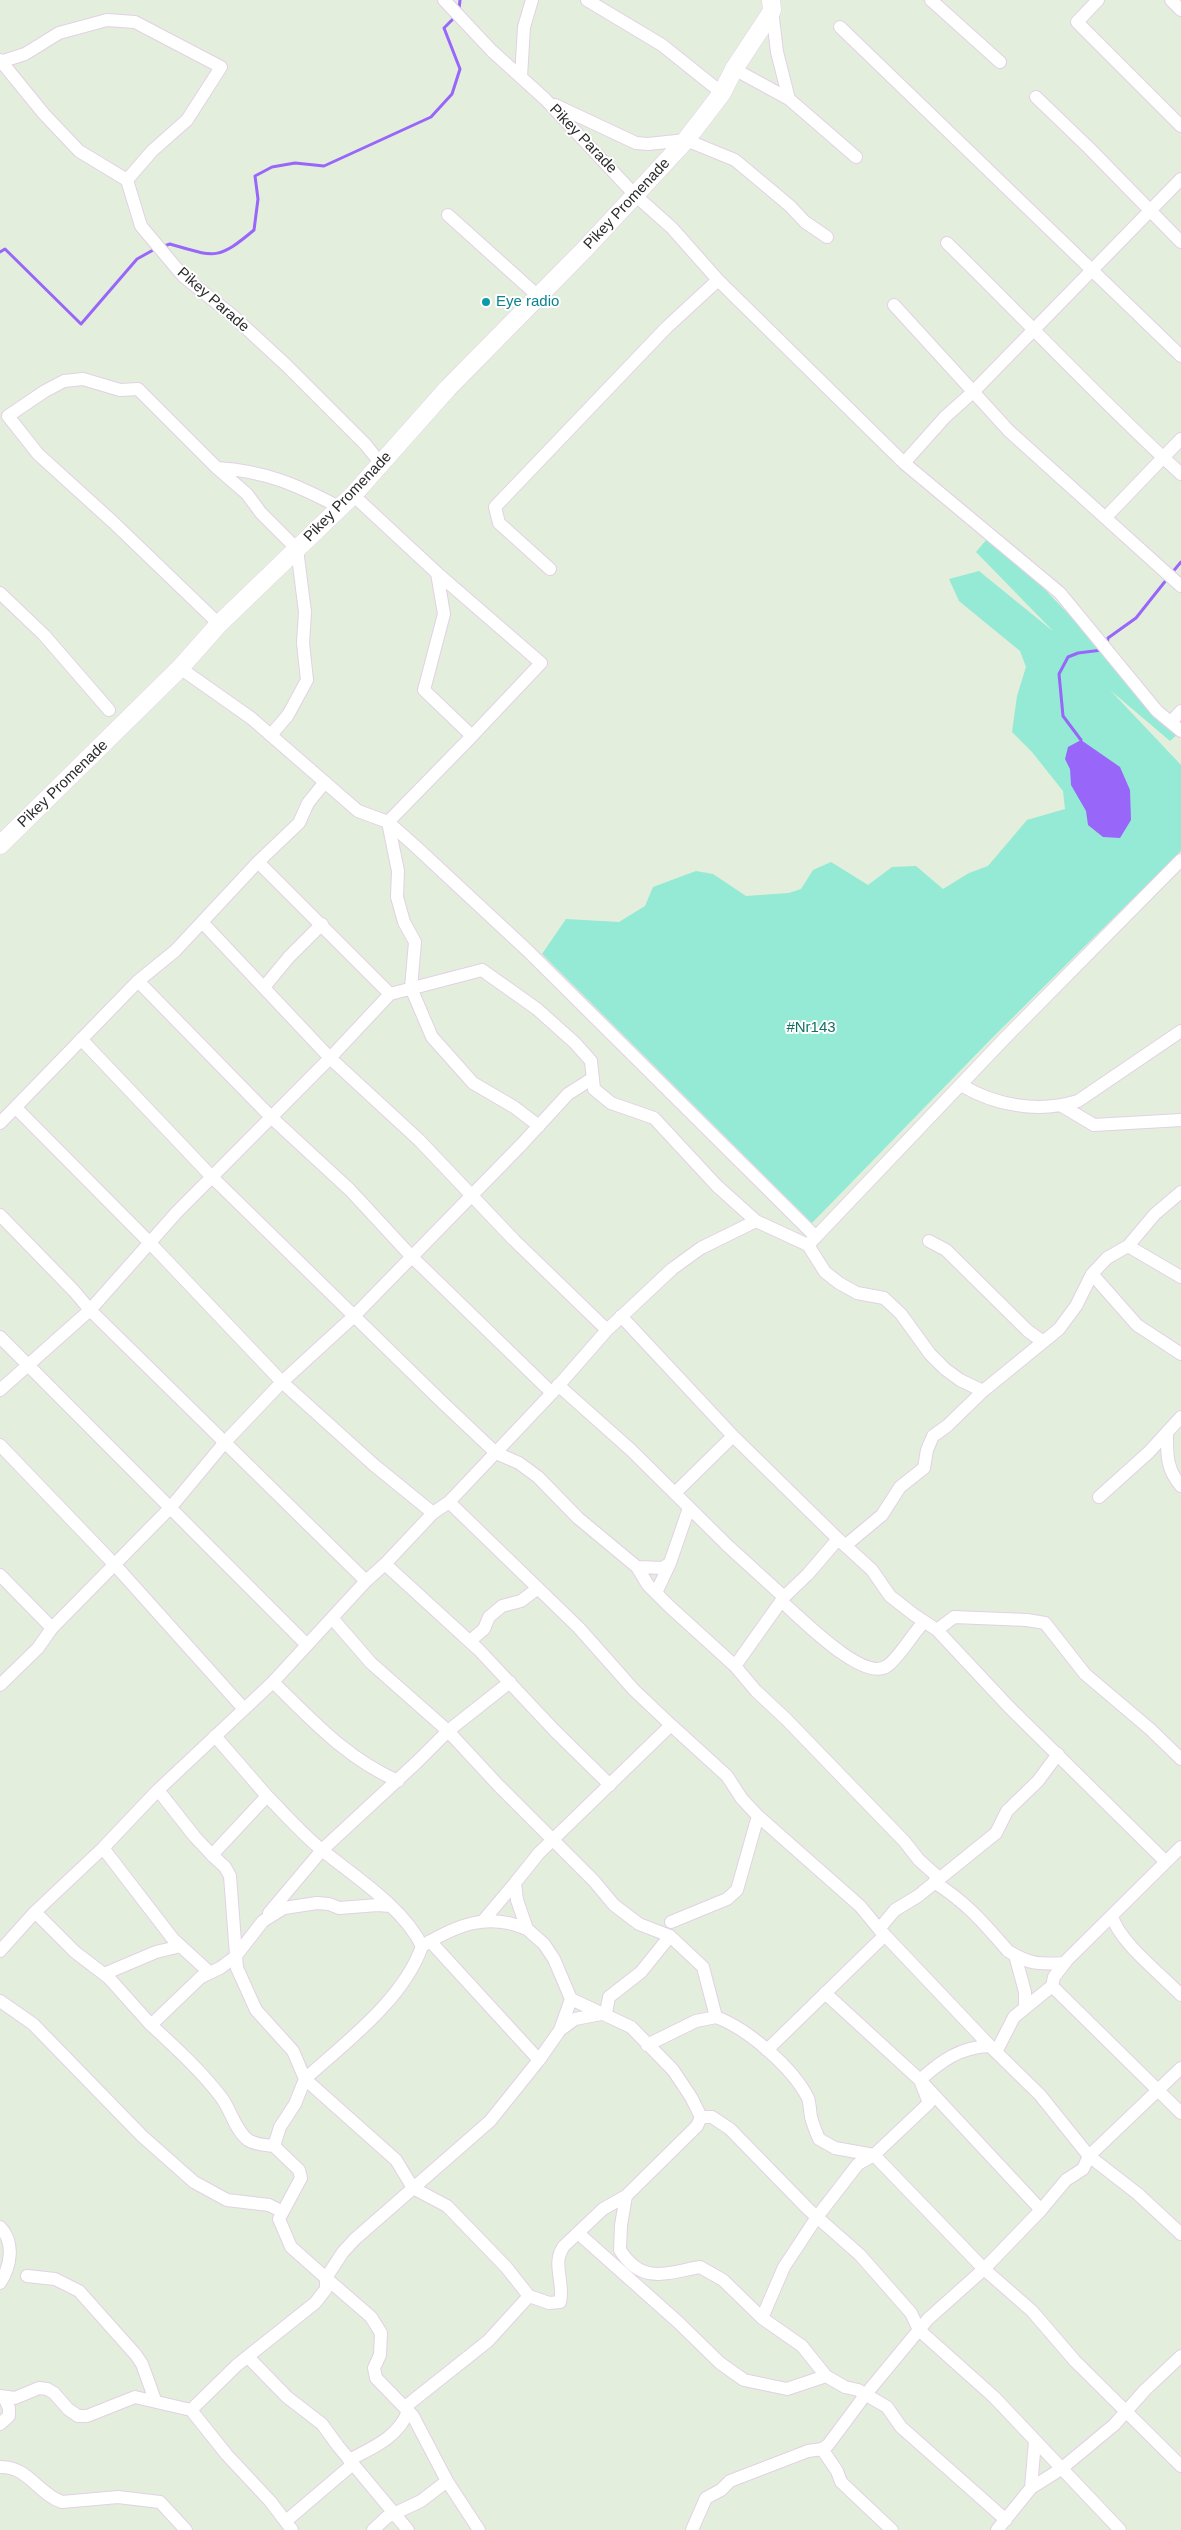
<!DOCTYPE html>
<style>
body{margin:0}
canvas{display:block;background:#e3eedc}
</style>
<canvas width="1181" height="2530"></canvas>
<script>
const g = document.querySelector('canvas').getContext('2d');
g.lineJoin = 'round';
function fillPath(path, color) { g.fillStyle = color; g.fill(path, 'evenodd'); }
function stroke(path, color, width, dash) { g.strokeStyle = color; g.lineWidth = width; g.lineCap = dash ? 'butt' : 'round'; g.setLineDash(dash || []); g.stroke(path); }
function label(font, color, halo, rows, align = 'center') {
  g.font = font + ' Arial,sans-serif'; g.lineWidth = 4; g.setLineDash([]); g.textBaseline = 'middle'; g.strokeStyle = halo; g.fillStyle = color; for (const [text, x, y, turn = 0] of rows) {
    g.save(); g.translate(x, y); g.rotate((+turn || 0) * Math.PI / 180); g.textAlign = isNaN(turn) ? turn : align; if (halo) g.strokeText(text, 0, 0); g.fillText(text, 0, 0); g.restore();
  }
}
const green = new Path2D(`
 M987,539C1000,552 1017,560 1029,573C1080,625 1129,680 1178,734L1170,741L1110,690L1181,765V851L992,1038L812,1223L542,954L566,919L619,922L645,906L653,887L696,871L713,874L746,896L789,893L801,889L813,870L831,862L868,885L892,867L916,866L943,889L969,873L988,866L1027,820L1065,809L1063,791L1032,752L1012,732L1017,696L1026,667L1020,651L959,601L949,579L979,571L1054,632L976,552Z`);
const water = new Path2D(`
 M1081,740L1120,767L1130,790L1131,820L1120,838L1103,837L1088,825L1086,811L1071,785L1070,769L1065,759L1068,747Z`);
const stream = new Path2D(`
 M459,9L460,0
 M164,246L170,244C215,257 217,261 254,230L258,199L255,176L272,167L295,163L324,166L431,117L452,94L460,69L444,28L455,17
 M0,252L5,249L81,324L137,259L155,249
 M1171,574L1181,562
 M1107,645L1108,638L1136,618L1167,579
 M1081,740L1063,716L1059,674L1068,657L1078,653L1102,650`);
const street = new Path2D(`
 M444,0L492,51L545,99L635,195L672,228L718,280L904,463L1060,593L1157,711L1181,731
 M587,0L662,45L722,93
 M931,0L1000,62
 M1098,0L1077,22L1181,126
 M1171,0L1181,10
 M772,10L777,52L789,99
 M840,27L1181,356
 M0,60L44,114L79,151L127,180L141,226L183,276L233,316L286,365L365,444L382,465
 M0,62L25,54L59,33L107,20L135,22L221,67L187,120L152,151L127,180
 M734,69L789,99L856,157
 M521,77L524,27L532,0
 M1036,97L1089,148L1181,242
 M555,105L636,143L648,144L686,140L735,160L790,206L805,222L827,237
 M448,215L538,296
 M947,243C1025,319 1100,400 1181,474
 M894,305L1009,431L1181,586
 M904,463L945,417L973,392L1181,179
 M217,468L247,494L261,513L297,549L305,612L303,643L307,680L288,715L271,735
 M353,495L437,573L541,663L472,736
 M1106,517L1181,439
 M550,569L499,523L495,507L666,328L718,280
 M437,573L444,614L424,690L472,736L388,822L398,871L397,897L404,922L415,942L411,988L432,1037L473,1083L514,1107L539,1126
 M0,593L44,635L109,710
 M219,624L114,523L38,454L8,416L45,391L64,381L83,379L120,390L138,389L217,468C266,471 297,485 339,507
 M180,668L251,718L358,811L388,822L414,845L528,951L815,1236
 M1171,722L1181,711
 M258,862L390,994
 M202,922L330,1058L419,1140L514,1240L607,1330
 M138,981L272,1118L350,1190L411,1256L552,1393
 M265,986L289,957L322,924
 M81,1039L212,1177L441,1401L496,1453L519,1463L538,1477L578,1518L637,1567L648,1585L670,1607L735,1666L756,1691L786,1719L904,1841L919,1860L939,1878
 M961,1085C996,1106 1039,1113 1078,1101L1181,1031
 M1062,1106L1094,1125L1181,1120
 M16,1108L150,1243L282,1382L374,1465L433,1513
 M0,1123L138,981L175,951L258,862L299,823L308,803L325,782
 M0,1215L74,1291L90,1310L366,1581
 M929,1241L946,1250L1028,1331L1042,1341
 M810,1243L1005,1038L1181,860
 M1128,1246L1181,1277
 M1092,1274L1137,1325L1181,1354
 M621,1316L733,1436
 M0,1337L306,1644
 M558,1385L631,1450L728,1546L784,1597
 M0,1390L90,1310L177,1212L330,1058L390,994L482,970L537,1009L575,1043L591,1061L594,1089L611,1103L654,1118L717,1186L756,1221L808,1245L825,1272L839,1283L857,1293L884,1298L901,1314L930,1354L945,1369L960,1380L983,1391L1059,1329L1076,1306L1092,1274L1107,1258L1128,1246L1155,1214L1181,1192
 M1167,1433C1167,1454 1166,1469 1181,1486
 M0,1445L115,1565L244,1709
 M675,1493L733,1436L838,1539L808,1574L784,1597L735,1666
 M1099,1497L1149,1452L1181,1417
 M449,1502L579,1628L634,1690L671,1725L539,1853L515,1883L517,1900L527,1929L544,1944L554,1959L571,1999L560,2030L539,2060L490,2121L355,2239L343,2252L326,2278L371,2317L381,2333L380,2355L374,2368L376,2378L413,2416L447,2481L479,2530
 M838,1539L872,1570L890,1596L913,1614L937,1630L1009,1707L1166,1862
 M846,1545L882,1515L900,1487L924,1468L927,1450L933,1436L947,1426L983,1391
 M385,1564L479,1650L555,1731L610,1785
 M637,1567L663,1568L670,1563L689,1508
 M0,1575L52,1628
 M656,1593L670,1563
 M781,1601C800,1617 863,1683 887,1666C899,1658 913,1633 924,1622
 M332,1618L371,1663L448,1731L498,1785L594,1881L614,1905L639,1924L670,1936L703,1967L716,2017C748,2029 792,2067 808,2098C810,2104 810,2112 811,2117C813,2125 816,2132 819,2139L835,2148L874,2155L984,2269L1032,2311L1075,2361L1181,2466
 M937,1630L954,1617L1027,1620L1045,1623L1085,1674L1150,1729L1181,1759
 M470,1641L484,1629L489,1617L502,1606L521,1601L537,1589
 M273,1682C312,1720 347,1759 398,1781
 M0,1685L38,1648L52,1628L171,1507L225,1442L282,1382L353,1317L521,1145L568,1094L593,1078
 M671,1725L727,1776L742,1799L758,1816L860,1906L879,1929L990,2046L1040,2095L1089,2156L1138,2194L1181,2234
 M158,1790L195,1837L212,1855
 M267,1796C285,1814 302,1834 322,1850C355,1877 403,1907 422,1946C457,1925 487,1912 527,1929
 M1181,1847L1067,1960L1054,1977L1052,1986L1181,2113
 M103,1848L173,1939L209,1972
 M934,1882C967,1903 983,1922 1008,1951C1031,1965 1038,1964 1065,1963
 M35,1912L75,1952L109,1978L151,2025
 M269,1913L322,1850L417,1762L448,1731L510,1682
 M1112,1916C1119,1942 1161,1974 1181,1995
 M483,1921L515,1883
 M671,1922L727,1899L737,1890L758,1816
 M879,1929L895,1910L918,1896L996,1833L1007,1811L1038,1781L1058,1754
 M430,1941L539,2060
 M422,1946C404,1999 346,2042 305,2079L396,2160L413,2188L447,2206L506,2267L529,2296L549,2303L560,2302C565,2283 551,2263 564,2246L603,2209L626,2196L697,2126L701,2117L691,2097L673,2070L631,2027L571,1999
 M0,1951L35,1912L103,1848L158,1790L273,1682L366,1581L385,1564L433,1513L449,1502L552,1393L607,1330L672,1269L701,1248L756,1221
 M1015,1955L1025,1992V2006
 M104,1974L156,1952L181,1946
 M825,1993L920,2080L1041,2210
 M0,2001L33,2024L142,2136L194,2182L227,2200L269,2205L281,2211
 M560,2030L575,2019L606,2013L609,1997L641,1972L670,1936
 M647,2045L696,2021L716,2017
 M767,2050L885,1935
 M996,2052L1014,2017L1052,1986
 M701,2117H712L730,2129L809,2210L860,2255L911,2313L919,2330L994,2397L1120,2530
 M274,2146C265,2145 256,2145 248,2140C235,2130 231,2110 221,2097C200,2070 176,2048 151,2025L201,1977L220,1968L235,1957L263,1921L284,1908L317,1903L329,1904L339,1908L378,1905L390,1906
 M626,2196L621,2225L620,2250C642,2285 665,2273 700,2267L723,2280L762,2318L802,2346L826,2376
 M0,2227C15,2242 11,2266 0,2283
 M578,2233L678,2322L720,2363L744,2380L787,2389L826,2376L845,2387L858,2390L887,2407L901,2427L1006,2520
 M27,2276L55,2279L79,2291L136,2355L142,2364L155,2400
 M762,2318L784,2267L817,2217L858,2164L874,2155L929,2103L920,2080C941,2061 960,2047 990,2046
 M248,2357L287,2397L322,2424L338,2446L408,2530
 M0,2396L15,2398L39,2388L47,2389L54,2393L68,2409L78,2416H87L135,2397L191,2410L227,2455L270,2501L292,2530
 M405,2407L488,2341L529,2296
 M191,2410L237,2365L315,2303L326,2289V2278L291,2247L279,2219L301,2178L299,2170L274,2146L280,2127L295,2104L305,2079L293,2051L256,2010L237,1968L230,1876L225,1867L212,1855L267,1796L215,1736
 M0,2424L9,2416V2408L4,2397
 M822,2449L837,2471L841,2482L892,2530
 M349,2460C372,2448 399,2437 408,2411
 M0,2467C28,2466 38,2494 62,2502L118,2497L160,2502L186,2530
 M1031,2488L1035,2441
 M286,2521L353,2464
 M373,2530L387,2517L421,2501L447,2481
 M692,2530L706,2498L721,2490L730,2481L808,2451L822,2449L828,2445L866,2394L928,2319L984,2269L1041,2210L1066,2180L1083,2169L1089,2156L1181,2068
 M997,2530L1031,2488L1061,2469L1114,2425L1145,2390L1181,2356`);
const secondary = new Path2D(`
 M0,845L180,668L219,624L353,495L448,388L585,249L686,140L722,93L734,69L769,16L772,10L771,0`);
const markers = [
 [486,302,5,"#0f9aa8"]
];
const streetNames = [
 ["Pikey Parade",583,139,46],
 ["Pikey Promenade",627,204,-47],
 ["Pikey Parade",213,300,41],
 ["Pikey Promenade",348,497,-46],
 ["Pikey Promenade",63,784,-44]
];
const cultureNames = [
 ["Eye radio",496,302]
];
const parkNames = [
 ["#Nr143",811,1028]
];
fillPath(green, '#94ead4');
fillPath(water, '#9966fa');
stroke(stream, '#9966fa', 3);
stroke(street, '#e3d1e5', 14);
stroke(secondary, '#e3d1e5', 19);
stroke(street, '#fff', 12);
stroke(secondary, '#fff', 18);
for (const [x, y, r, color] of markers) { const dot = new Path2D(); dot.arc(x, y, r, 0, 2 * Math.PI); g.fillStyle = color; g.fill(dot); stroke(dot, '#fff', 2); }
label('15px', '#2b2b2b', '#fff', streetNames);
label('15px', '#0d838f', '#fff', cultureNames, 'left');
label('15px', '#137065', '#fff', parkNames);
</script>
